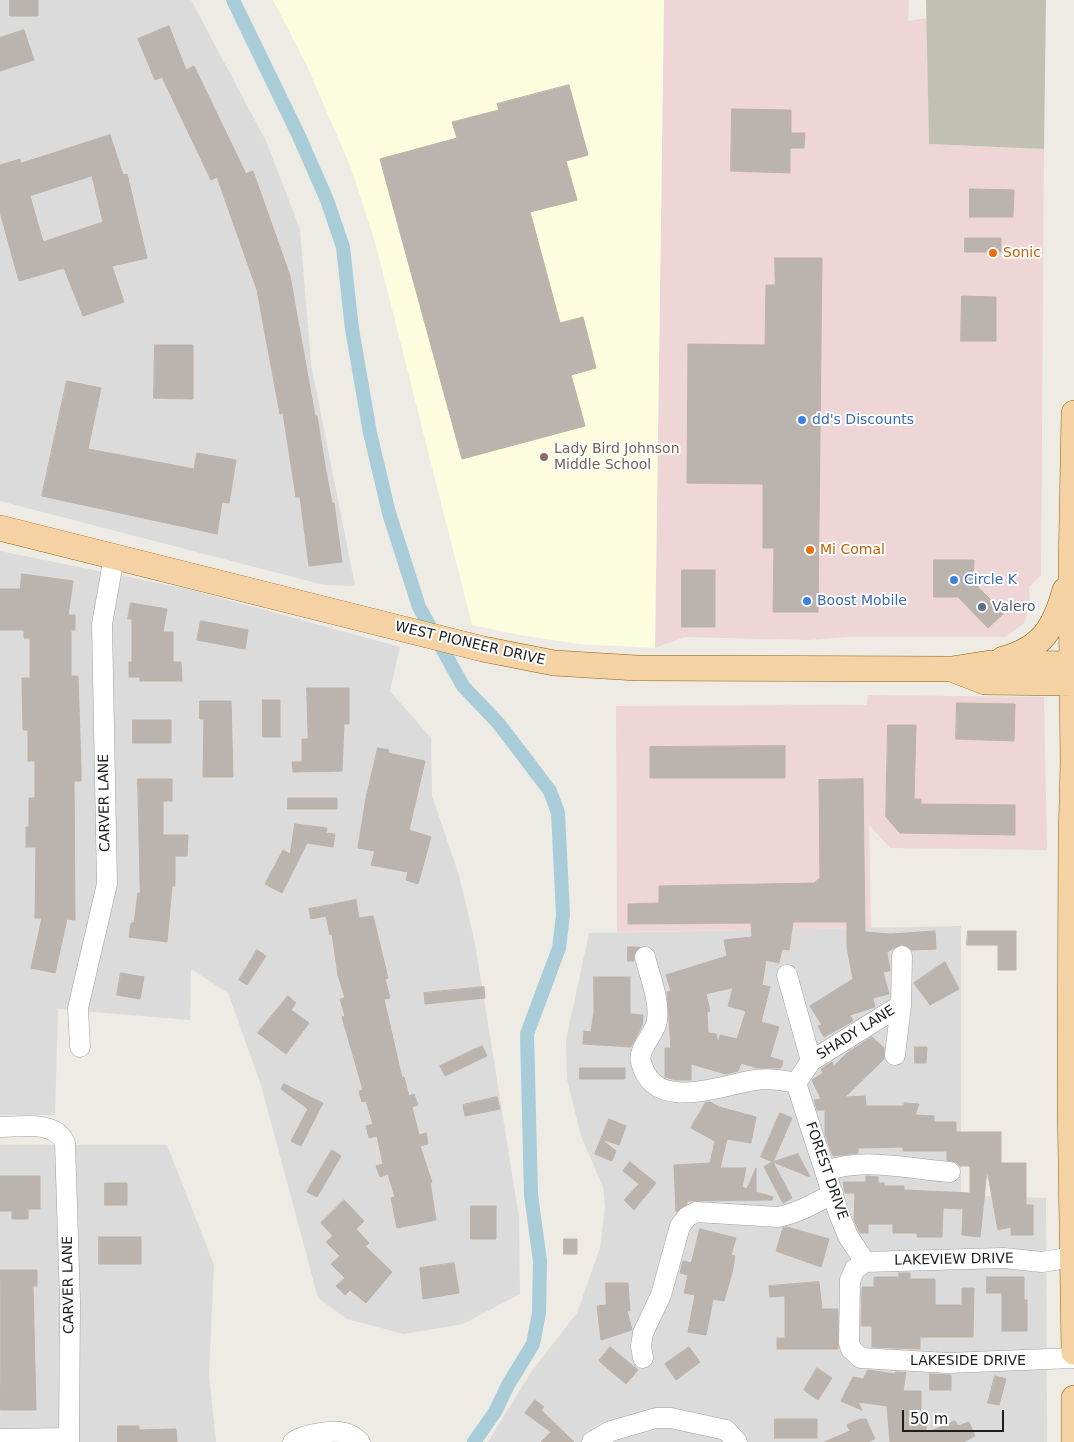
<!DOCTYPE html>
<style>
body{margin:0}
#map{position:relative;width:1074px;height:1442px;overflow:hidden;background:#eeebe4;font-family:"DejaVu Sans",sans-serif}
canvas{display:block}
.scale{position:absolute;left:902px;top:1410px;width:102px;height:22px;box-sizing:border-box;border:2px solid #1e1e1e;border-top:0;padding-left:6px;font-size:15px;line-height:18px;white-space:nowrap;color:#1e1e1e;-webkit-text-stroke:4px #fff;paint-order:stroke}
</style>
<div id="map">
<canvas width="1074" height="1442"></canvas>
<div class="scale">50 m</div>
</div>
<script>
const g = document.querySelector('canvas').getContext('2d');
g.lineJoin = 'round';
function fillPath(path, color) { g.fillStyle = color; g.fill(path, 'evenodd'); }
function stroke(path, color, width, dash) { g.strokeStyle = color; g.lineWidth = width; g.lineCap = dash ? 'butt' : 'round'; g.setLineDash(dash || []); g.stroke(path); }
function label(font, color, halo, rows, align = 'center') {
  g.font = font + ' "DejaVu Sans",sans-serif'; g.lineWidth = 4; g.setLineDash([]); g.textBaseline = 'middle'; g.strokeStyle = halo; g.fillStyle = color; for (const [text, x, y, turn = 0] of rows) {
    g.save(); g.translate(x, y); g.rotate((+turn || 0) * Math.PI / 180); g.textAlign = isNaN(turn) ? turn : align; if (halo) g.strokeText(text, 0, 0); g.fillText(text, 0, 0); g.restore();
  }
}
const residential = new Path2D(`
 M0,0H191L266,141L300,229L311,364L355,586L324,585L0,501Z
 M0,551L188,589L400,647L390,691L431,738L432,796L459,875L475,943L519,1217L520,1294L463,1324L404,1334L347,1319L318,1298L261,1085L228,993L191,969L190,1020L58,1009L55,1115H0Z
 M961,926V1195L1046,1198L1047,1442H488L531,1372L577,1313L600,1248L605,1206L603,1187L581,1136L567,1079L566,1040L589,933Z
 M0,1145H167L214,1265L209,1374L216,1442H0Z`);
const commercial = new Path2D(`
 M664,0H909L908,21L927,18L929,144L1044,149L1041,575L1029,587L1030,605L1024,623L1006,637H847L809,640L685,637L655,648Z
 M868,695L1044,697L1047,850L890,848L869,825L871,928L617,932L616,706L867,705Z`);
const education = new Path2D(`
 M273,0H664L655,648L580,644L525,636L472,625L375,242L351,168L307,66Z`);
const construction = new Path2D(`
 M926,0H1046L1044,149L929,144Z`);
const canal = new Path2D(`
 M233,0L298,134L327,200L343,247L352,329L370,433L389,513L419,607L463,686L499,724L550,791L558,813L563,915L559,948L527,1034L531,1195L540,1261L539,1313L533,1344L508,1385L495,1412L474,1442`);
const building = new Path2D(`
 M10,0H38V16H10Z
 M169,26L186,70L194,66L246,174L253,171L290,276L315,416H317L326,472L332,503H334L342,562L309,566L300,497H296L283,413L280,414L257,290L217,177L211,180L162,77L155,80L138,39Z
 M24,30L34,60L0,71V38Z
 M569,85L588,155L566,161L577,200L530,212L560,323L583,317L596,368L571,375L585,426L462,459L380,159L457,138L452,122L499,110L497,104Z
 M732,109L791,110V133H805L804,148H790V173L731,171Z
 M110,135L123,175L127,174L147,258L112,266L124,302L83,316L64,268L19,281L0,212V165L20,159L21,163ZM92,176L103,222L43,242L30,196Z
 M970,189L1014,190L1013,217H970Z
 M965,238H1001V252H965Z
 M775,258H822L818,612H773L774,548H763V484L687,483L688,344L765,345L766,285H775Z
 M962,296L996,297V341H961Z
 M155,345H193V399L154,398Z
 M67,381L101,388L88,449L194,469L197,453L236,460L229,503L222,502L217,534L42,496Z
 M934,560H974L973,582L1004,613L988,628L958,597H934Z
 M682,570H715V627H682Z
 M22,574L73,581L68,615H75V630H71V676H78L81,769V781H74L75,920L67,919L55,973L31,968L42,918H35L36,847H26V827H29V798H35V761H28V730H23L22,678H30V638H24V630H0V589H20Z
 M131,603L167,609L163,632H173V662H181L182,681H140V677H129V662H132V619H128Z
 M201,621L248,630L245,649L197,640Z
 M307,688H349V724H344L342,771L293,772L292,762H302V739H308Z
 M263,700H280V737H263Z
 M200,701H231L233,777H203L204,719H200Z
 M957,703L1015,704L1014,741L956,739Z
 M133,720H171V743H133Z
 M888,725H916L914,799H921V804L1015,805V835L900,833L886,817Z
 M785,746V778H650V747Z
 M378,748L389,750L388,753L425,761L409,830L431,837L418,884L406,880L408,872L371,865L375,851L358,848L366,798Z
 M138,779H172V801H163V835H188L187,856H175V886H172L167,942L129,937L131,923H134L138,893H140Z
 M863,779L865,932L891,934L935,931L936,949L912,950L902,944L887,952L890,971L883,972L889,994L873,998L875,1007L850,1015L853,1021L824,1037L818,1026L822,1025L810,1006L853,979L847,947V922H793L789,950L782,949L779,963L766,960L762,985L770,987L761,1022L779,1027L770,1057L783,1061L781,1068H757L741,1063L738,1071L726,1074L691,1064V1080H676L665,1077V1048H671L667,992L671,991L666,975L727,956L724,940L752,937L751,923L628,924V904L659,903V886L814,883L820,878L819,780ZM733,988L728,1006L746,1011L737,1039L720,1035L718,1043L716,1034L708,1033L707,1012L710,1011L706,994Z
 M288,798H337V809H288Z
 M295,824L327,828L326,833L335,834L333,847L307,843L282,893L265,884L283,850L290,854Z
 M356,900L359,918L373,916L388,978L385,979L390,998L384,999L402,1078L404,1077L409,1096L414,1094L418,1105L412,1107L419,1135L426,1133L428,1144L420,1146L432,1182H430L436,1220L397,1228L391,1198L395,1197L388,1174L380,1177L376,1166L383,1164L377,1136L369,1138L366,1126L373,1124L366,1101L362,1102L359,1091L363,1090L342,1017L345,1016L340,999L345,998L338,975L332,934L330,935L326,916L311,919L309,909Z
 M968,931H1016V970H998V945H967Z
 M628,947H640L634,954V961H628Z
 M257,950L266,956L247,985L239,980Z
 M945,962L959,989L930,1005L914,983Z
 M121,973L144,977L140,999L117,995Z
 M594,977H630V1014L643,1015L642,1026L631,1047L583,1044L584,1031L591,1032L594,1012Z
 M484,987L485,998L425,1004L424,993Z
 M288,996L296,1003L291,1010L309,1023L286,1054L258,1033Z
 M872,1037L884,1048V1059L845,1097L865,1096L866,1106H904V1103L919,1104L915,1115L934,1116V1122H956V1132H1001V1163H1026V1205H1033V1235H1011V1227L998,1230L987,1170L980,1237L962,1235L963,1209L943,1208L942,1237H917V1233H893V1224H868V1233H860L854,1220L855,1193H845L843,1182H866V1176L878,1177V1183H884V1186H904V1190L970,1193V1166H960L956,1162L947,1160V1151H903V1147L858,1148V1153L833,1156L825,1134V1110H817L814,1100L821,1099L812,1080L823,1073L821,1069L832,1062L834,1066L847,1053Z
 M482,1046L487,1056L445,1076L440,1066Z
 M915,1047H927L926,1063H915Z
 M580,1068H625V1079H580Z
 M284,1084L323,1103L301,1146L291,1141L308,1109L281,1089Z
 M497,1097L500,1109L465,1116L463,1105Z
 M706,1102H710L719,1107L756,1117L751,1143L727,1139L720,1168H746L742,1187L747,1189L756,1168V1192L773,1197L772,1200L687,1201V1204L676,1212L674,1165L710,1163L715,1141L691,1128Z
 M780,1113L792,1118L773,1162L761,1157Z
 M609,1119L626,1126L619,1145L601,1139L616,1151L612,1161L595,1154Z
 M332,1150L341,1156L317,1197L307,1192Z
 M798,1154L810,1177L773,1162Z
 M630,1162L656,1183L634,1210L624,1200L639,1184L623,1171Z
 M773,1162L792,1198L783,1203L764,1167Z
 M0,1176H40V1209H28V1219H12V1211H0Z
 M105,1183H127V1205H105Z
 M344,1200L364,1221L356,1229L369,1243L365,1246L392,1272L366,1303L350,1290L345,1295L336,1286L345,1278L331,1264L340,1256L326,1242L333,1236L321,1223Z
 M471,1206H496V1239H471Z
 M787,1227L829,1239L821,1267L776,1251L783,1228Z
 M700,1229L736,1238L731,1255L735,1256L732,1273L724,1301L713,1299L706,1335L688,1332L695,1295L684,1293L688,1275L680,1273L683,1261L691,1263Z
 M99,1237H141V1264H99Z
 M564,1239H577V1254H564Z
 M454,1263L459,1293L423,1299L420,1268Z
 M0,1270H37V1286H33L36,1410H1Z
 M899,1273H910V1279H935V1305H962V1288H974L973,1337H920V1349L872,1347V1326H861L862,1287H874V1277H899Z
 M987,1277H1024V1300H1027V1331H1002V1293H987Z
 M819,1282L822,1309H838V1349H777V1338H785V1296L770,1297L769,1286Z
 M606,1283H628L630,1311H627L632,1330L601,1340L597,1306L606,1305Z
 M610,1347L638,1370L626,1384L599,1361Z
 M689,1347L700,1362L676,1380L665,1364Z
 M817,1368L832,1378L818,1400L804,1390Z
 M868,1370L895,1374L896,1372H906L903,1391H921V1420H926V1433L955,1421L958,1426L969,1422L975,1436L963,1442H890L887,1406L858,1402L862,1410L841,1401L853,1377L863,1379Z
 M930,1374L951,1375V1390H930Z
 M995,1376L1006,1379L999,1405L988,1403Z
 M535,1400L544,1407L541,1410L574,1442H541L551,1432L525,1413Z
 M775,1419H817V1438H775Z
 M861,1419H866L875,1439L867,1442H824L850,1431L847,1425Z
 M118,1426H139V1430L176,1429L177,1442H118Z`);
const minor = new Path2D(`
 M645,957C650,977 660,1000 657,1021C655,1034 637,1049 641,1062C654,1114 721,1085 755,1080C769,1078 782,1080 796,1083
 M787,975L811,1061L796,1083L839,1214L848,1236L865,1262
 M80,1047L78,1008L107,884L102,624L114,557
 M895,1055L901,1005L902,956
 M811,1061L901,1005
 M0,1127C20,1127 56,1120 65,1143L70,1301L69,1442
 M826,1171C864,1157 911,1169 950,1172
 M865,1262L855,1269L850,1280L849,1343L851,1349L861,1358L948,1363L1074,1358
 M865,1262L1003,1258L1042,1262L1074,1257
 M643,1358L641,1346L643,1333L661,1295L680,1226L687,1217L696,1212L778,1217C798,1213 816,1203 833,1193
 M0,1439L69,1438
 M293,1442C304,1434 338,1428 350,1435C354,1436 357,1440 360,1442
 M592,1442L611,1431L656,1418H671L726,1430L737,1442`);
const major = new Path2D(`
 M1074,413L1071,571L1073,763L1071,840L1070,1098L1074,1352
 M0,528L483,649L554,663L637,668L952,669L990,663L1074,664
 M1003,659C1042,649 1055,627 1065,590
 M954,670L985,682L1074,683
 M1074,1442V1398`);
const markers = [
 [993,253,5,"#e8710a"],
 [802,420,5,"#3f7fe0"],
 [544,457,5,"#8d6e63"],
 [810,550,5,"#e8710a"],
 [954,580,5,"#3f7fe0"],
 [807,601,5,"#3f7fe0"],
 [982,607,5,"#5c6f8a"]
];
const foodNames = [
 ["Sonic",1003,253],
 ["Mi Comal",820,550]
];
const shopNames = [
 ["dd's Discounts",812,420],
 ["Circle K",964,580],
 ["Boost Mobile",817,601]
];
const educationNames = [
 ["Lady Bird Johnson",554,449],
 ["Middle School",554,465]
];
const serviceNames = [
 ["Valero",992,607]
];
const streetNames = [
 ["WEST PIONEER DRIVE",470,644,13],
 ["CARVER LANE",105,803,-91],
 ["SHADY LANE",856,1033,-32],
 ["FOREST DRIVE",826,1171,71],
 ["LAKEVIEW DRIVE",954,1260,-1],
 ["CARVER LANE",69,1285,-91],
 ["LAKESIDE DRIVE",968,1361]
];
fillPath(residential, '#dbdbdb');
fillPath(commercial, '#edd6d5');
fillPath(education, '#fcfcdf');
fillPath(construction, '#c1c1b1');
stroke(canal, '#a8cdd8', 14);
fillPath(building, '#bbb4ae');
stroke(building, '#beb2a8', 1);
stroke(minor, '#9f9f9f', 21);
stroke(major, '#8a620d', 26);
stroke(minor, '#fff', 20);
stroke(major, '#f4d2a3', 25);
for (const [x, y, r, color] of markers) { const dot = new Path2D(); dot.arc(x, y, r, 0, 2 * Math.PI); g.fillStyle = color; g.fill(dot); stroke(dot, '#fff', 2); }
label('14px', '#c56008', '#fff', foodNames, 'left');
label('14px', '#366cbe', '#fff', shopNames, 'left');
label('14px', '#785e54', '#fff', educationNames, 'left');
label('14px', '#4e5e75', '#fff', serviceNames, 'left');
label('14px', '#1e1e1e', '#fff', streetNames);
</script>
